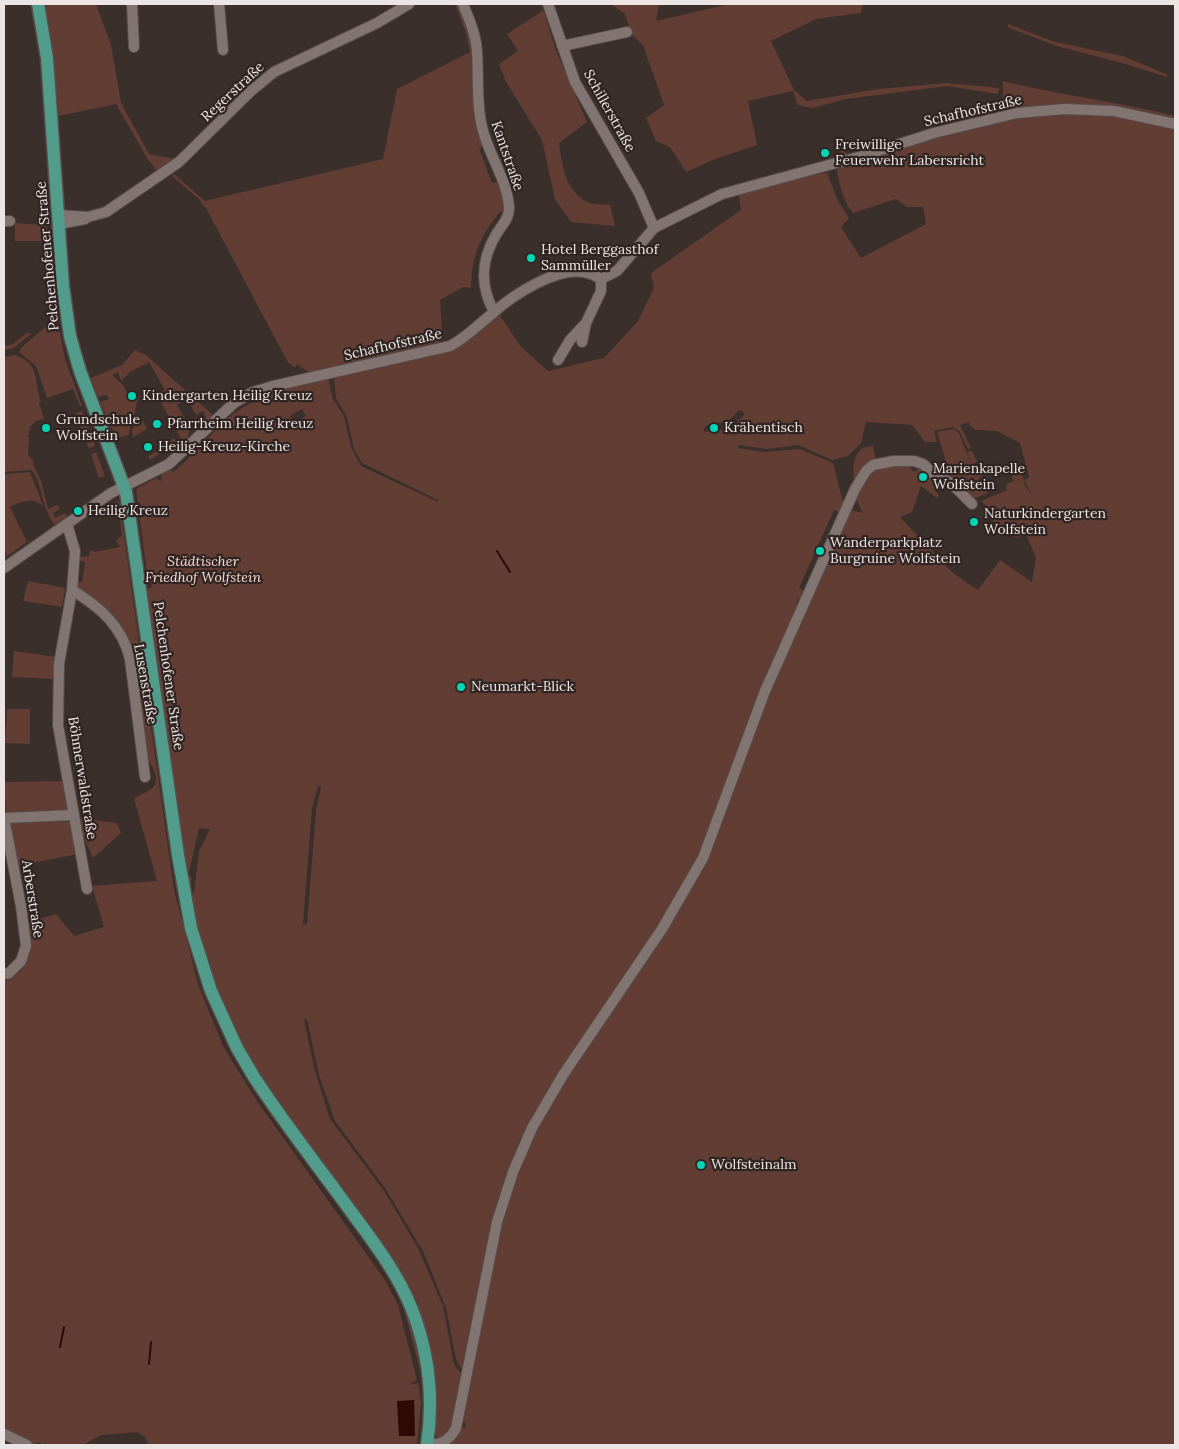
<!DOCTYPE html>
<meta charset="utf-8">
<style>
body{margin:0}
#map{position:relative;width:1179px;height:1449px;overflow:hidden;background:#3b2f2c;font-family:Lora,serif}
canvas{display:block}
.frame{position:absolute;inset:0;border:5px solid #ede5e3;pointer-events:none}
</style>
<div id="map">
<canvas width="1179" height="1449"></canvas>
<div class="frame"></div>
</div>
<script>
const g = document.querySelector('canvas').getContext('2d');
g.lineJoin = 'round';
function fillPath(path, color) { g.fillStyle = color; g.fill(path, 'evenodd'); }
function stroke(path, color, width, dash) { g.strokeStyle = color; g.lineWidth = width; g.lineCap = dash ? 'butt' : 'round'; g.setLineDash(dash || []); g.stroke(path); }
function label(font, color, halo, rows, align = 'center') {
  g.font = font + ' Lora,serif'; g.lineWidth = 4.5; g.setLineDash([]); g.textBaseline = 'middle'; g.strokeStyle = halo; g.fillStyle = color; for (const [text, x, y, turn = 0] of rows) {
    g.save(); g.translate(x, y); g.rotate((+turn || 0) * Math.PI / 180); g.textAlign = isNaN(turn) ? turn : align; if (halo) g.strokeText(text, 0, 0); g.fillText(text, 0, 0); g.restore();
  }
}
const green = new Path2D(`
 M45,4H96L111,45L121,103L149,154L175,159L158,172L147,158L116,104L58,116L53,55Z
 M455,4H458L470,37L474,106L484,146L479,148L492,183L499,181L504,202V214L501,211C480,235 472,256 471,288L463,287L440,300L442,333L440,342L310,373L297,364L295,368L288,362L277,342L207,210L199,199L172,176L174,174L205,201L383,159L397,89L470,52L466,33Z
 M611,4H659L656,21L729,4H863L861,13L816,19L771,41L794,90L807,101L878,89L947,83L999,88L998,94L947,86L846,99L812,108L798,105L793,91L748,101L757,145L715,159L686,172L670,147L656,141L646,118L664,105L643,45L632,35L625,14Z
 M544,10L555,48L587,122L559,143C562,165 565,190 587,202C593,205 604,204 610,205L615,226L571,222L555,199L542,140L506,82L499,64L518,51L507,34Z
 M1008,24L1055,42L1123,56L1168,75L1167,77L1122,63L1057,46L1007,27Z
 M1003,81C1060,95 1118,102 1175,116V120L1145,113L999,112L1003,100Z
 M993,109L992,114L841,158L837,142L848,155Z
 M1054,112L1100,113L1175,127V1445H445L460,1426L465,1428L466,1424L462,1420L486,1262L482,1265L483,1273L464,1368H461L456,1359L446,1308L423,1251L385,1188L335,1121L319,1075L307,1019L304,1020L315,1071L330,1119L384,1191L418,1248L443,1306L454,1365L462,1374L454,1422L447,1435L438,1439L434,1432L424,1331L303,1141L251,1063L210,979L190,900L194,892L199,851L210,829L199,828L188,876L192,878L189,893L146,589L152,587L151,582H148L136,489L156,478L161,481L162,474L170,469L173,472C195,455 211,432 232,415C259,394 294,386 328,378L333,399L344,416L351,447L361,466L438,502V500L362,463L354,449L347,417L336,398L334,377L440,352L499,314L521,347L548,371L604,358L638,321L654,288L651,273L741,210L738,191L811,173L812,175L827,173L838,201L849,218L841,227L861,258L926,224L923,207H907L896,199L853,213C844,203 839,184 837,171L840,165L988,122L994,125L996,121ZM302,409L306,416L294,423L290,416ZM739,410L743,411L744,415L738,421L734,431L719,430L704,432V428L709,424L728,422ZM866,422L912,425L925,442H937L934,431L953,427L960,432L968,449L971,448L960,425L969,422L970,426L976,430L997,431L1020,443L1029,477L1024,480L1031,493L1025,486L1022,473L1011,474L1013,481L1020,479L1006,484L1007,490L981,501L995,514L992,520L1016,538L1026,534L1036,558L1032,582L1000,560L978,590L953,573L900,517L912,512L921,486L937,498L939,496L934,488L932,477L921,466L915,472L910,469L914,464L879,466L868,476L856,499L863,513L851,510L798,607L797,599L801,598L806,592L799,588L834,510L841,513L844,506L833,463L800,449L763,452L738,448L739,445L767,449L798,445L832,460L848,456L861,443ZM318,786L321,787L316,811L307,924L303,925L312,808Z
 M15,223L46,225L49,241H15Z
 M57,317L65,359L82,406H80L73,389L47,398L36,366L19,352L22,347Z
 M27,333L31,334L14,348L4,350V346L13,344Z
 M135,350L146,355L214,416L195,437L194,426L206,417L203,411L196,415L187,399L177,405L186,421L191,420L188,438L181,439L157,395L165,390L149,362L130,372L121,381L118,372L112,375L123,385L131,400L138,396L139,397C135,405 136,410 134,418C133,425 129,427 129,435L118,438L120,441L129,439L118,442L100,402L109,399L107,395L98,397L91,378L122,365Z
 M15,355C41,364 33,380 41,402L39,403L44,419L36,421L30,427L29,435L27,437H29L28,455L33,460V464L41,481L48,509L57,505L60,509L53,513L55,518L65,513L67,516L54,525L45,507L38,481L32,470L4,472V357Z
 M82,411L95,445L89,449L75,413Z
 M143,421L147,429L133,437L132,430L136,422Z
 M953,429L959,433L971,464L967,451H972L977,462L973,464L975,468L978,467L982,476L979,478L988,493L973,499L950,475L937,432Z
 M175,438L176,443L150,460L148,456L171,444L169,441Z
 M873,446L876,461L854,482C853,466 852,446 873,446Z
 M96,452L105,476L99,478L91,454Z
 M30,472L43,506C33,497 21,501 10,507L27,542L6,557L4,543V474Z
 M119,501L174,890L198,984L223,1046L257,1101L385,1280L398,1305L417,1380L407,1385L418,1383L421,1402L417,1445H149L145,1437L137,1432L101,1435L83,1445H43L40,1442L33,1445L4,1428V980C31,974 31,945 27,923L56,914L74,936L104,927L92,886L157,881L134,798C139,796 154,788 155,785C159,777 152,764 146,759C140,714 137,657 113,618C105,603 77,596 76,582H82L85,562L78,560L79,557L89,556L90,550L95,552L120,547L116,540L122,536L119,511H114V504Z
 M28,581L65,588L62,607L23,601Z
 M14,651L56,657L55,679L12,677Z
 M7,709H30V744L5,743Z
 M64,781L69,804L67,810L6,812L4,782Z
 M80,818L117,823L121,833L93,858L84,838Z
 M21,820L70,822L78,854L17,866L10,825L13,821Z
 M349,1219C390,1274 414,1310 423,1380L402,1302L386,1272Z`);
const water = new Path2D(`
 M414,1400L415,1436H399L397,1401Z`);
const stream = new Path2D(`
 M497,551L510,572
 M60,1347L64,1327
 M149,1364L151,1342`);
const minor = new Path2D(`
 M132,4L134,47
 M219,4L223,50
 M463,4C468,17 474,29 476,43C480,71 475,99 482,127C488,154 506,177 509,206C510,217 503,224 497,233C481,259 479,284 494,312
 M548,4L575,82L639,193L654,228
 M562,46L627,32
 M58,215L88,217L106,212L179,162L251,91L274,72L377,23L409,4
 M4,221H10
 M59,224L85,219
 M582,342L586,323L601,291V279
 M558,360L570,340L586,323
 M67,524L75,551L72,590L59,664L58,725L87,889
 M4,568L111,493L169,464L234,403L253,392L273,386L450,346C466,338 479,324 493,313C513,295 556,267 583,272C590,273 596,276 601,279L617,271L654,228L722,194L862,156L934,133L1017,113L1065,109L1114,111L1175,124
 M72,590C100,607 122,626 130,659L145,777
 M4,818L74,815
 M4,974L9,973L21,961L26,946L21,906L4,818
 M4,1434L27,1445
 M427,1444C440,1446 450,1440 456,1428L497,1222L513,1172L532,1128L563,1075L662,929L703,858L765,691L855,489L866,471L873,465L894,461H914L923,464L934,474L951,483L972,504`);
const major = new Path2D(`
 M38,4L47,58L63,286L70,336L80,371L126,492L178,855L191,928L211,991L237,1048L254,1077C284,1123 318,1166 350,1210C372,1240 397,1272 411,1307C429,1352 434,1398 427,1445`);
const markers = [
 [825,153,5,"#01d5b6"],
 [531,258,5,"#01d5b6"],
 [132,396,5,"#01d5b6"],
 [157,424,5,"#01d5b6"],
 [46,428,5,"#01d5b6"],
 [714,428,5,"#01d5b6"],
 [148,447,5,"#01d5b6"],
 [923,477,5,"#01d5b6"],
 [78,511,5,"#01d5b6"],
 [974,522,5,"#01d5b6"],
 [820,551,5,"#01d5b6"],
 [461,687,5,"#01d5b6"],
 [701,1165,5,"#01d5b6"]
];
const streetNames = [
 ["Regerstraße",233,92,-43],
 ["Schillerstraße",609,111,61],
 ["Schafhofstraße",973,111,-13],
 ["Kantstraße",507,156,71],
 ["Pelchenhofener Straße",48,256,-95],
 ["Schafhofstraße",393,345,-13],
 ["Pelchenhofener Straße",168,676,82],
 ["Lusenstraße",145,684,80],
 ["Böhmerwaldstraße",82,778,81],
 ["Arberstraße",32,899,81]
];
const poiNames = [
 ["Freiwillige",835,145],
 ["Feuerwehr Labersricht",835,161],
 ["Hotel Berggasthof",541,250],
 ["Sammüller",541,266],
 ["Kindergarten Heilig Kreuz",142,396],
 ["Grundschule",56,420],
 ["Wolfstein",56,436],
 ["Pfarrheim Heilig kreuz",167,424],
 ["Krähentisch",724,428],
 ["Heilig-Kreuz-Kirche",158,447],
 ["Marienkapelle",933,469],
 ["Wolfstein",933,485],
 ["Heilig Kreuz",88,511],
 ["Naturkindergarten",984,514],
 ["Wolfstein",984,530],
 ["Wanderparkplatz",830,543],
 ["Burgruine Wolfstein",830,559],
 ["Neumarkt-Blick",471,687],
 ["Wolfsteinalm",711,1165]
];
const parkNames = [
 ["Städtischer",203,562],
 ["Friedhof Wolfstein",203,578]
];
fillPath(green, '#613d34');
fillPath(water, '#2d0a04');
stroke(stream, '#2d0a04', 2);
stroke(minor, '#574d4b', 12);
stroke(major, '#574d4b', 15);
stroke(minor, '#827571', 10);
stroke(major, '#529c8c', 12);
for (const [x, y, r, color] of markers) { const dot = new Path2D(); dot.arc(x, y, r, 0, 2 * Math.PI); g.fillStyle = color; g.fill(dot); stroke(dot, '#312523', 2); }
label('14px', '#ede5e3', '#312523', streetNames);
label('14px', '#ede5e3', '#312523', poiNames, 'left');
label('italic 14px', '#f6d7d0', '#312523', parkNames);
</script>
